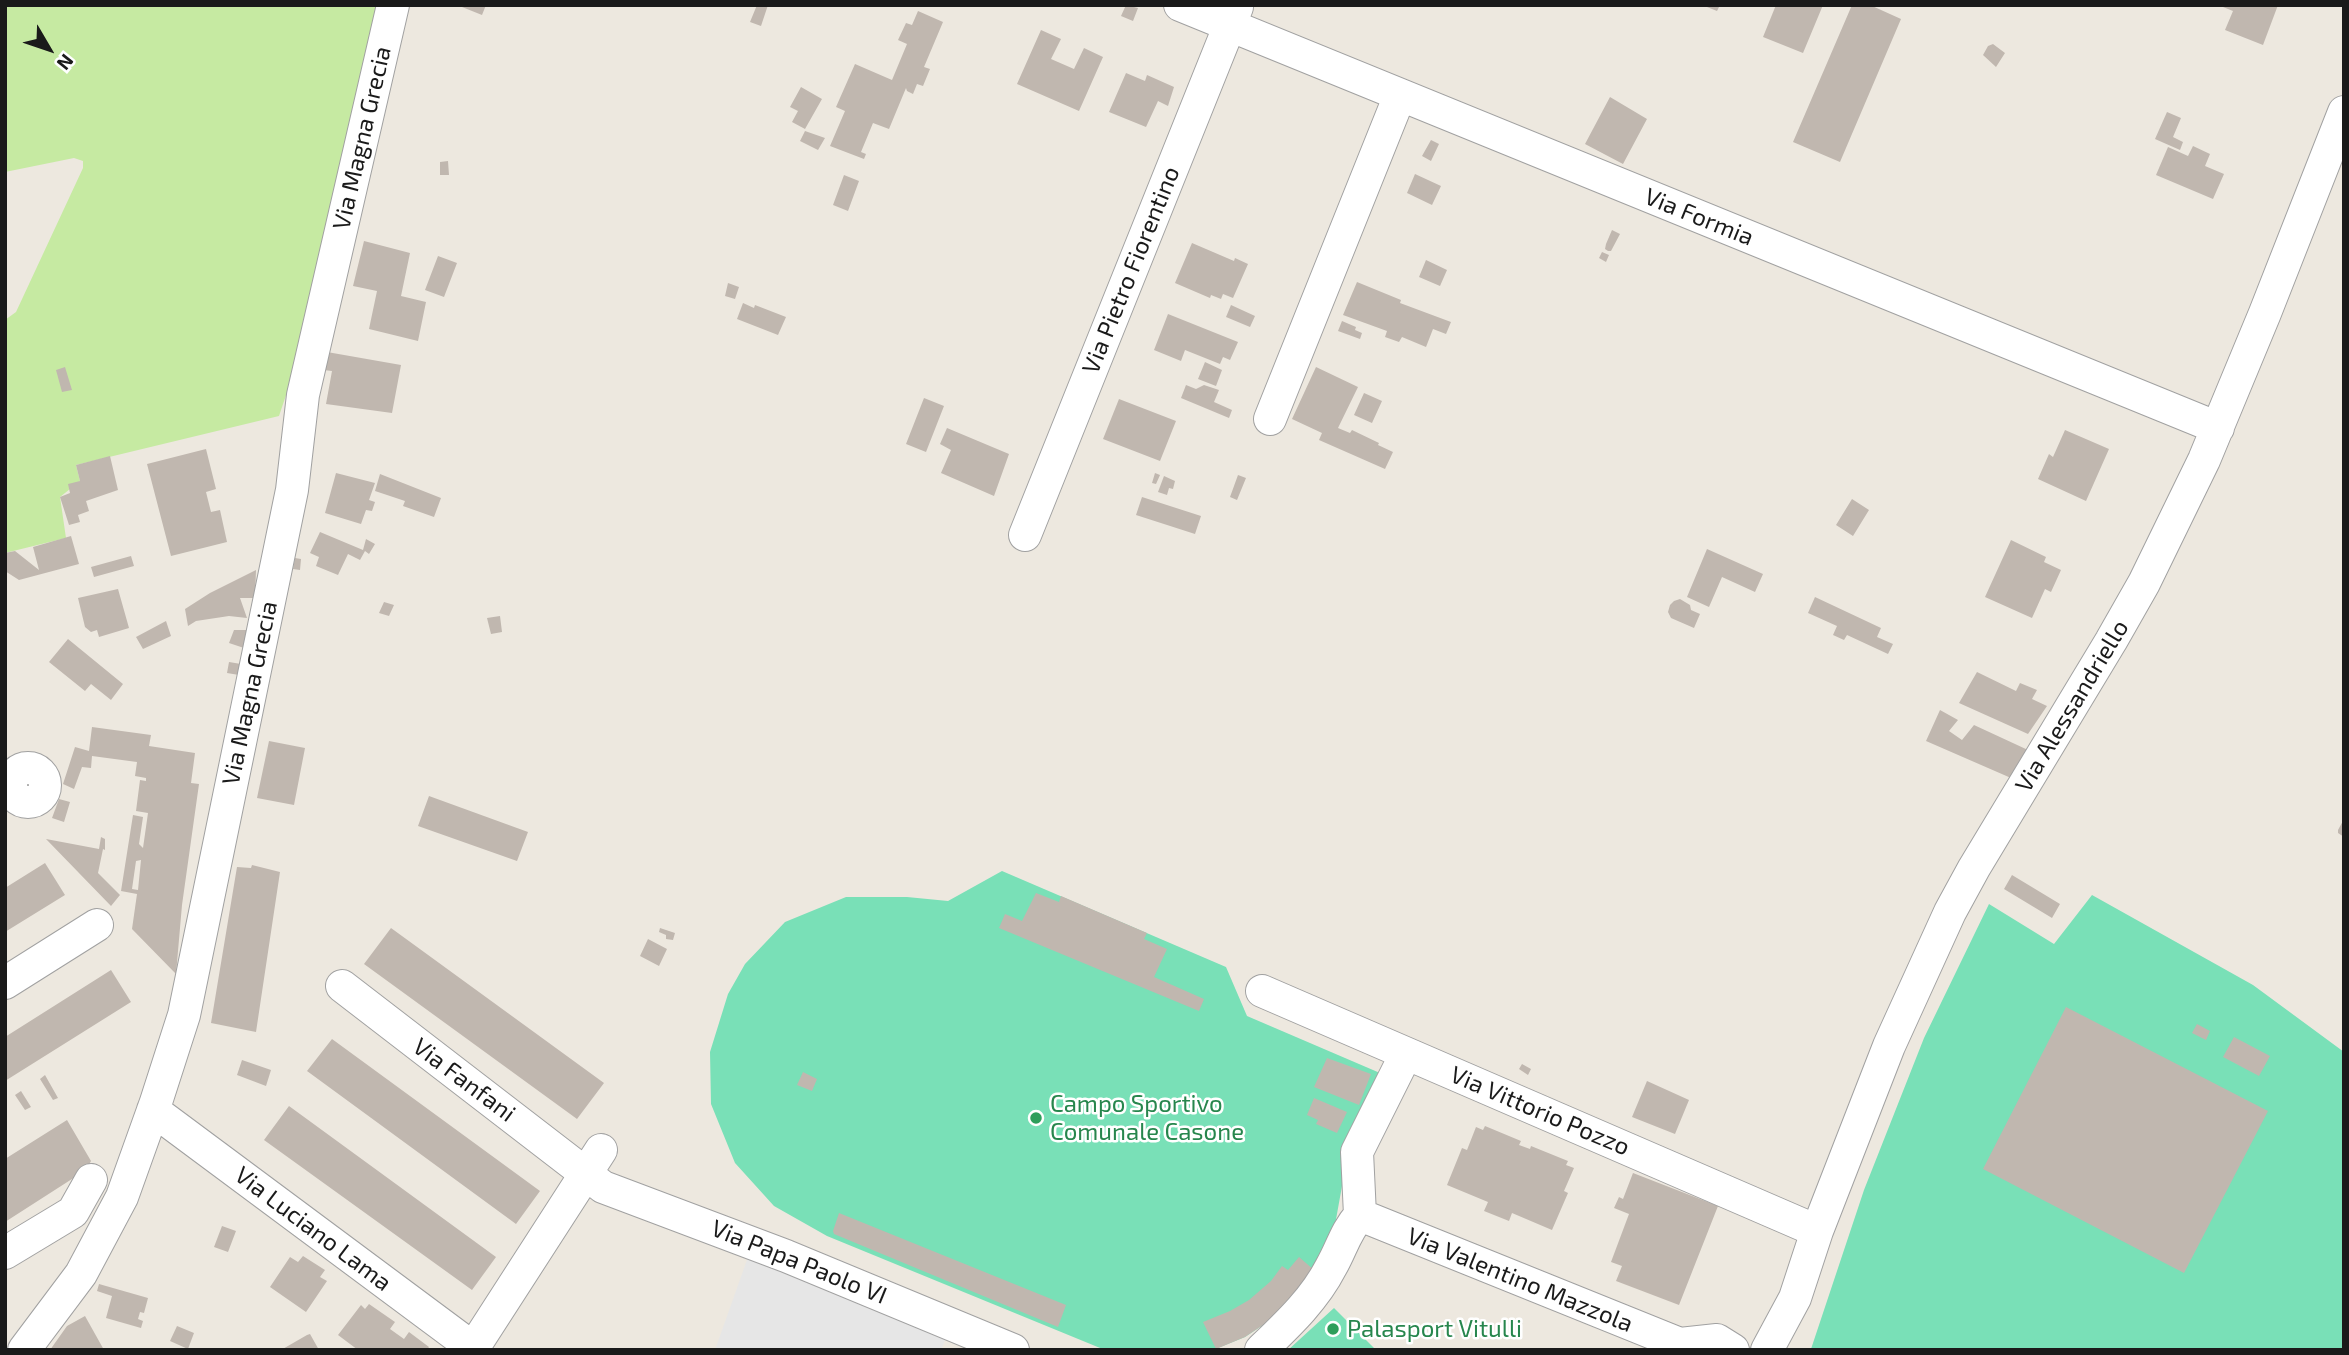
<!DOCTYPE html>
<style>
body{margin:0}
#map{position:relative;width:2349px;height:1355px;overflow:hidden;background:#ede8df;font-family:"Exo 2",sans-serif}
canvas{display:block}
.frame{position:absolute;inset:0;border:7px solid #1a1a1a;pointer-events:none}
.north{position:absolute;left:14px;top:14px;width:70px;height:70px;-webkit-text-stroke:5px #fff;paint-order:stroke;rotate:129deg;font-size:19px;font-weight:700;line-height:28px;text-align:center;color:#1a1a1a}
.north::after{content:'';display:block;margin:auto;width:24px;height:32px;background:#1a1a1a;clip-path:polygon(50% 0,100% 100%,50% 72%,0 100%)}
</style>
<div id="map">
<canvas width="2349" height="1355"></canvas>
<div class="frame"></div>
<div class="north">N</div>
</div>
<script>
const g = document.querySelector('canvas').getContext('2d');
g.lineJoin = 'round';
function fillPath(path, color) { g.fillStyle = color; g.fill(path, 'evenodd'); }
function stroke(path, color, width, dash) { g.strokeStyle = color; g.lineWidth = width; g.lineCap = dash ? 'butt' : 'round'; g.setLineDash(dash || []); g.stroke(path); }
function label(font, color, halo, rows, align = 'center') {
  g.font = font + ' "Exo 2",sans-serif'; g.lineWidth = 5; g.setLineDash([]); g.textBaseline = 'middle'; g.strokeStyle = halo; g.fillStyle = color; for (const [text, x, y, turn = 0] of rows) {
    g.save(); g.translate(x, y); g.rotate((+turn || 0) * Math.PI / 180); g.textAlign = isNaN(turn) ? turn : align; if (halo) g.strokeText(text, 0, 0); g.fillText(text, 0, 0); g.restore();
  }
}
const grass = new Path2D(`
 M5,5H385L310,324L279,416L76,465L80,481L60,497L66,538L5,553V320L16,312L83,168V161L74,158L5,172Z`);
const pitch = new Path2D(`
 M1002,871L1226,967L1247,1016L1380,1073L1349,1131L1344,1175L1333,1236L1310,1278L1269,1321L1245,1337L1213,1350H1105L827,1236L774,1206L735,1163L711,1104L710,1052L728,994L745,964L785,922L846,897H907L948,901Z
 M2092,895L2253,985L2344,1052V1350L1811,1349L1864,1190L1924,1038L1989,904L2054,944Z
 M1334,1308L1376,1350H1288Z`);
const parking = new Path2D(`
 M748,1257L946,1338L941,1350H715Z`);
const building = new Path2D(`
 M457,5H486L482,15Z
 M757,5H768L761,26L750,22Z
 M1126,5L1138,8L1133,21L1121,16Z
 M1702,5H1720L1717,11Z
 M1776,5H1823L1803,53L1763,37Z
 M1852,5H1870L1901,19L1840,162L1793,142Z
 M2218,5H2278L2263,45L2225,30L2233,11Z
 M918,11L943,22L924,67L930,69L923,86L917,84L913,94L907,91L906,88L889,129L873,123L861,152L866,154L864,159L830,146L845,111L836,107L855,64L892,80L907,44L898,40L906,23L912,25Z
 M1041,30L1061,39L1051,59L1074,69L1084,48L1103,57L1079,111L1017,84Z
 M1993,44L2005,53L1996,67L1983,55L1988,46Z
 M1126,73L1145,81L1147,75L1174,87L1168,106L1158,101L1146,127L1109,112Z
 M801,87L822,99L805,129L792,122L798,111L790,107Z
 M1610,97L1647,119L1623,164L1585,144Z
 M2167,112L2181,118L2173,137L2183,142L2180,150L2155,139Z
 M805,131L825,138L818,150L800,141Z
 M1431,140L1439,144L1431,161L1422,156Z
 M2193,146L2210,154L2205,166L2224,174L2213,199L2156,175L2168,147L2188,156Z
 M448,161L449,175H440V162Z
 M1415,174L1441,186L1432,205L1407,193Z
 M844,175L859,181L848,211L833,205Z
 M1612,230L1620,234L1611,251H1608L1605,249L1606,244Z
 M364,241L410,253L401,296L426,302L418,341L369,329L377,291L353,286Z
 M1192,243L1234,261L1235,258L1248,264L1233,298L1223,294L1221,299L1211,295L1210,298L1175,283Z
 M1602,252L1609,255L1606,262L1599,258Z
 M438,256L457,263L444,297L425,290Z
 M1426,260L1447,270L1440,286L1419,277Z
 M1357,282L1401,300L1400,303L1451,322L1446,334L1433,329L1426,347L1402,337L1399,342L1385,337L1387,331L1343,315Z
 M728,283L739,287L735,299L725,296Z
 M743,303L754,308L755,305L786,317L778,335L737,319Z
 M1231,305L1255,316L1250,327L1226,317Z
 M1168,314L1238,342L1230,360L1223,357L1220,364L1185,350L1181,361L1154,350Z
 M1342,321L1356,327L1355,330L1362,333L1360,339L1338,331Z
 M327,352L401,365L392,413L326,404L332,371L323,370Z
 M1205,362L1222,370L1216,386L1198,379Z
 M65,367L72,390L62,392L56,370Z
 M1316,367L1358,387L1338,428L1350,433L1352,430L1379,443L1378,445L1393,452L1385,469L1319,440L1322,433L1292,419Z
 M1186,385L1196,389L1204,385L1219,390L1214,402L1232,410L1229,418L1181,398Z
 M1364,393L1382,401L1372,423L1354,415Z
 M924,398L944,406L926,452L906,444Z
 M1119,399L1176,421L1160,461L1103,439Z
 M947,428L1009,454L994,496L941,473L951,450L940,444Z
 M2065,430L2109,449L2086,501L2038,479L2049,454L2053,457Z
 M206,449L216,489L206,492L211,512L220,510L227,542L171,556L147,464Z
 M110,456L118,490L86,501L89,511L78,515L80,522L69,525L60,497L70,493L68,484L80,481L76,465Z
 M336,473L375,483L369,500L375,502L372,511L366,510L361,524L325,513Z
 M1155,473L1160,475L1156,484L1152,483Z
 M380,474L441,498L434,517L403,506L405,501L375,491Z
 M1238,475L1246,478L1237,500L1230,497Z
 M1164,476L1175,481L1173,489L1169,488L1167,495L1158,492Z
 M1142,497L1201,516L1195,534L1136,515Z
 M1852,499L1869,510L1853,536L1836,525Z
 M320,532L363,550L366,539L375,544L369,554L365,551L360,560L348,554L338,575L316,566L319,557L310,553Z
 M71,536L79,564L19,580L5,571V553L15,551L39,570L33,547Z
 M2011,540L2046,557L2044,562L2061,570L2051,592L2045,589L2032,618L1985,597Z
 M1707,549L1763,574L1755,592L1722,577L1709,607L1687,597Z
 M131,556L134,566L94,577L91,567Z
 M295,558L301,559L300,570L293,569Z
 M256,570L255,598H240L247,618L229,616L196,621L188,626L185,609L210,593Z
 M118,589L129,628L99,637L97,630L91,632L85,627L78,598Z
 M1815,597L1881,628L1877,637L1893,644L1888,654L1847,635L1844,640L1833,635L1837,626L1808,613Z
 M1680,599L1690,605L1691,610L1700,614L1694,628L1671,618L1668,612L1670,605L1674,601Z
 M384,602L394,605L389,616L379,613Z
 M500,616L502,632L491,634L487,618Z
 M166,621L171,636L143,649L136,637Z
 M234,630H247L244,648L229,643Z
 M68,639L123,684L111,700L91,684L85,691L49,662Z
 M229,662L241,664L239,675L227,673Z
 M1977,672L2016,691L2020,683L2037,690L2032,699L2047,706L2028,734L1959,703Z
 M1940,710L1958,720L1949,731L1962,740L1974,725L2028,750L2011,778L1926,741Z
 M92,727L151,735L149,746L195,753L191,783L199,784L182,905L176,974L132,929L137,894L121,891L133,815L143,817L139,844L143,848L148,813L136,811L140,780L146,781V778L135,776L137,762L92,756L91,768L82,767L74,789L63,784L75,747L89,751ZM141,860L138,890L132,889L136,861Z
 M269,741L305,748L294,805L257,798Z
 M429,796L528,832L517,861L418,826Z
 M59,799L70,802L64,822L52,818Z
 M2344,819V837L2338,833V830Z
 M101,837L105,839V850L103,849L98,873L120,895L111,906L46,839L99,849Z
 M45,863L65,895L5,932V888Z
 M252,865L280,872L256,1032L211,1023L237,867L251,868Z
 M2012,875L2060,904L2052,918L2004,889Z
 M1036,893L1059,902L1061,896L1147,933L1144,939L1167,949L1154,977L1204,999L1199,1011L999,928L1005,914L1022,921Z
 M391,928L604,1083L577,1119L364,964Z
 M660,928L675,933L673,940L666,939V935L659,932Z
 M648,939L667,949L659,966L640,956Z
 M111,970L131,1002L5,1081V1037Z
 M2066,1007L2268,1111L2184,1273L1983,1169Z
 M2197,1024L2210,1031L2206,1040L2192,1033Z
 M2234,1037L2270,1056L2259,1076L2223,1057Z
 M332,1039L540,1191L516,1224L307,1071Z
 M1327,1058L1371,1074L1359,1105L1314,1087Z
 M242,1060L271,1070L266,1086L237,1075Z
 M1522,1064L1531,1069L1528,1075L1519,1069Z
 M803,1072L817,1079L812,1091L797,1085Z
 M45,1075L58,1098L53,1100L40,1079Z
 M1647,1081L1689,1100L1675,1134L1632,1117Z
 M21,1091L31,1107L25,1110L15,1095Z
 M1314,1098L1347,1112L1337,1133L1316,1124L1318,1120L1307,1115Z
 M289,1106L496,1257L472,1290L264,1140Z
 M67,1120L91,1161L86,1170L5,1222V1159Z
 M1485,1126L1521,1141L1519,1145L1530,1149L1531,1146L1568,1161L1566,1165L1574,1168L1564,1191L1568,1193L1552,1230L1512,1213L1509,1221L1484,1211L1488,1202L1447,1185L1462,1148L1467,1150L1476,1127L1483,1130Z
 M1633,1173L1718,1206L1679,1305L1616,1281L1622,1266L1611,1262L1629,1214L1614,1208L1619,1197L1623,1199Z
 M839,1213L1066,1305L1058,1327L834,1234L833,1231Z
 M222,1226L236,1231L228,1252L214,1247Z
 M303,1256L325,1270L320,1277L327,1281L306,1312L270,1287L290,1257L298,1262Z
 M1299,1257L1314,1270L1310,1278L1269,1321L1245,1337L1216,1349L1203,1322L1230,1311L1249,1300L1271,1281L1282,1266L1288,1270Z
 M99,1284L148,1298L144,1313L140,1312L138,1319L143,1321L141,1328L106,1318L112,1296L97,1291Z
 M369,1304L395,1322L390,1329L404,1339L409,1332L429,1347L427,1350H358L338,1335L361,1305L365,1309Z
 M85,1316L104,1350H50L67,1326Z
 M177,1326L194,1333L188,1349L170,1341Z
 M310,1334L319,1350H281L307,1335Z`);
const minor = new Path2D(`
 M1180,5L2218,428
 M1270,419L1400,95
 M1025,535L1237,7
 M11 785a17 17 0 1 1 34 0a17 17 0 1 1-34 0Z
 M5,983L97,925
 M342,986L603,1187L786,1256L1013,1350
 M1262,991L1817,1231
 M153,1110L473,1348
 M1360,1215L1680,1344L1687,1350
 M5,1253L73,1212L91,1180
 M1680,1344L1717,1340L1733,1350
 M24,1350L81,1274L122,1197L156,1102L184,1015L292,490L303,395L393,5
 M472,1350L601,1150
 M1261,1350C1287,1325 1314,1300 1331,1267C1342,1248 1345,1232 1360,1215L1357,1152L1406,1054
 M1767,1350L1795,1298L1817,1231L1889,1046L1950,912L1974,868L2111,641L2144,583L2204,460L2265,313L2344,112`);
const markers = [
 [1036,1118,7,"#2e9e5b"],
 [1333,1329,7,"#2e9e5b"]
];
const streetNames = [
 ["Via Magna Grecia",362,138,-77],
 ["Via Formia",1699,217,22],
 ["Via Pietro Fiorentino",1131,270,-68],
 ["Via Magna Grecia",250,693,-78],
 ["Via Alessandriello",2072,706,-59],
 ["Via Fanfani",464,1080,37],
 ["Via Vittorio Pozzo",1540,1111,23],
 ["Via Luciano Lama",313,1229,37],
 ["Via Papa Paolo VI",799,1262,22],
 ["Via Valentino Mazzola",1520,1280,22]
];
const leisureNames = [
 ["Campo Sportivo",1050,1104],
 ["Comunale Casone",1050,1132],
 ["Palasport Vitulli",1347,1329]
];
fillPath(grass, '#c6eaa2');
fillPath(pitch, '#79e0b7');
fillPath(parking, '#e6e6e6');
fillPath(building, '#c0b7af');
stroke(minor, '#a1a1a1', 34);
stroke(minor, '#fff', 32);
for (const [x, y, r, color] of markers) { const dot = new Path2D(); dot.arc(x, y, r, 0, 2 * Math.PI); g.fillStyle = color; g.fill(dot); stroke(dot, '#fff', 2.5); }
label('24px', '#1a1a1a', '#fff', streetNames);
label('24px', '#27864d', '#fff', leisureNames, 'left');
</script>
